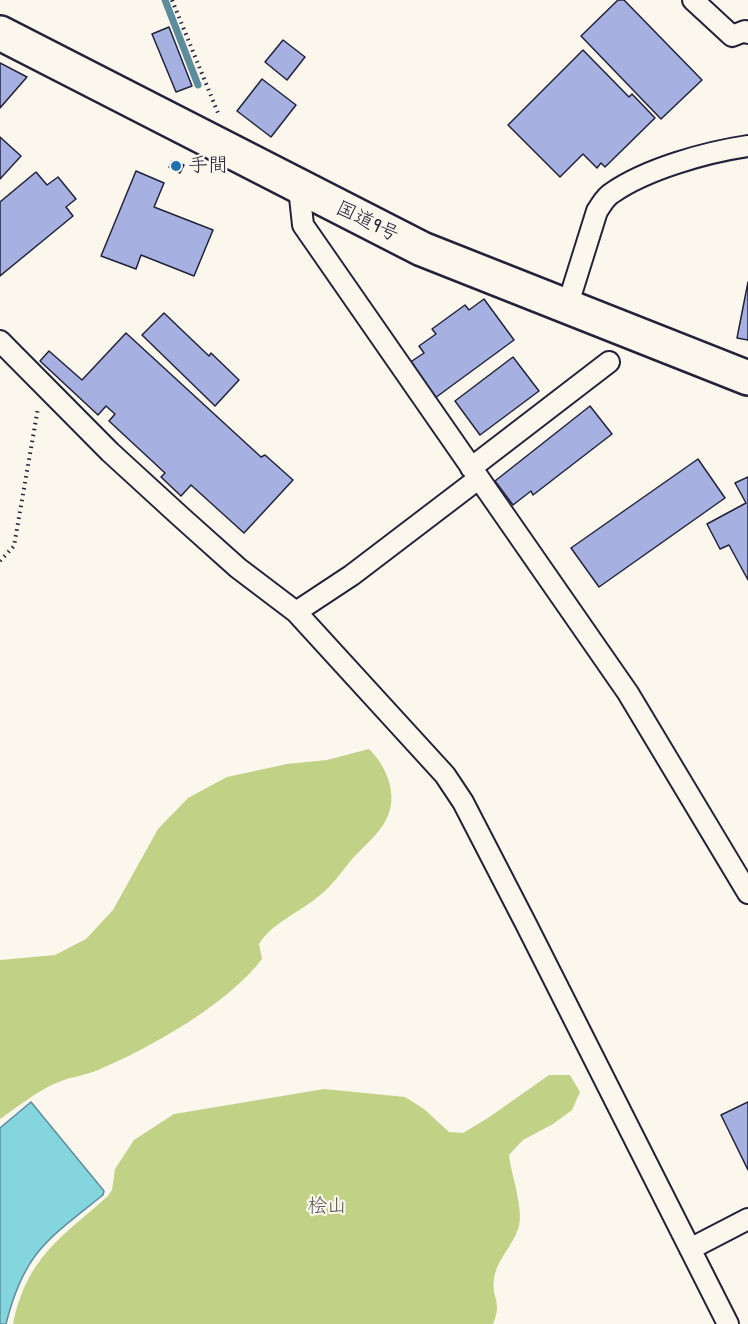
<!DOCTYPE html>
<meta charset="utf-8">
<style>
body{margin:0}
canvas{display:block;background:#fbf7ec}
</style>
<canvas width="748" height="1324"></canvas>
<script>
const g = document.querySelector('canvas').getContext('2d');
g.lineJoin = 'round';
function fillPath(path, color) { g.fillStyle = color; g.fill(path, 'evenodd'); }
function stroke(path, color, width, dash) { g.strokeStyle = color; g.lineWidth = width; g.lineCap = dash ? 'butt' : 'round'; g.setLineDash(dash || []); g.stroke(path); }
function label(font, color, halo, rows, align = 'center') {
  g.font = font + ' "Patrick Hand","Klee One",sans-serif'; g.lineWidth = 4.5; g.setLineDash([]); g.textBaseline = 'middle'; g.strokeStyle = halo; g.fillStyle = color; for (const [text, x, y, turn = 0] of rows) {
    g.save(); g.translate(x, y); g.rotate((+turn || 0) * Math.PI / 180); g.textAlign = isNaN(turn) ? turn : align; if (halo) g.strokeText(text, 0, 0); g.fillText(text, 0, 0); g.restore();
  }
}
const green = new Path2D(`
 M369,749C387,767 399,795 386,820C379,834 363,847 353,858C342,871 332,886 319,896C299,913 273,922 259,944L262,959C228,1004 150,1048 98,1070C84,1076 68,1077 54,1084C35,1093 17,1107 0,1119V960L55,955L86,939L113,910L158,829L188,798L227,777L287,764L327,760Z
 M549,1075H570L580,1092L572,1110L553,1124L523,1140L509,1155C511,1175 525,1211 518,1229C512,1247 497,1259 494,1279C491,1298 503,1301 493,1324H13C27,1258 59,1239 107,1197L112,1190L115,1169L134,1140L174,1114L324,1089L405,1097L424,1109L449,1132L463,1133L488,1118Z`);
const water = new Path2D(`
 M31,1102L104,1191L103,1195C48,1239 24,1252 6,1324H0V1128Z`);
const stream = new Path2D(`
 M165,0L198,85`);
const building = new Path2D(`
 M618,0H624L702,80L661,119L581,36Z
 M169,27L192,86L176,92L152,34Z
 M283,40L305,57L287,80L265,62Z
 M583,50L629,97L632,94L655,118L605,167L601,163L597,168L583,154L560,177L508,125Z
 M0,63L27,77L0,108Z
 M262,79L296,105L271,137L237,111Z
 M0,137L21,156L0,179Z
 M172,161L184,165L180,173L169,167Z
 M136,171L164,183L154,207L213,230L194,276L141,255L136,269L101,256Z
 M36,172L47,185L58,177L76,199L66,207L73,216L0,276V202Z
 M748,282V340L737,338Z
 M484,299L514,340L435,398L409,363L424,353L419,346L436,334L432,329L465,305L469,310Z
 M164,313L209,356L211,353L239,380L215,406L142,335Z
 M126,333L261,457L265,455L293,480L244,533L191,485L181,496L161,477L165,473L109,421L115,414L106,406L98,415L40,361L49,351L82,380Z
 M513,357L539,391L480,435L455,401Z
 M590,406L612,434L533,495L531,491L513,505L495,481Z
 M698,459L725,498L599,587L571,548Z
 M748,477V580L729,545L720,549L707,524L746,503L735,483Z
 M748,1102V1170L721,1115Z`);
const path = new Path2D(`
 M172,0L218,113
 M0,561L14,546L38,408`);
const street = new Path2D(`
 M693,0L732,36L745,31L748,33
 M299,188L303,225L628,693L748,893
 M567,307L597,211C602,204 605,197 612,193C646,169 707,152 748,146
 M0,341L110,452L181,517L238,568L296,612L445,775L463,802L526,924L728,1324
 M471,468L609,362
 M296,612L352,575L478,479
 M690,1249L748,1219`);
const highway = new Path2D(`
 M0,33L422,249L748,378`);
const markers = [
 [176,166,6,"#1f6fb2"]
];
const poiNames = [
 ["手間",188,166]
];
const streetNames = [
 ["国道9号",367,222,26]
];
const parkNames = [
 ["桧山",327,1207]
];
fillPath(green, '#c1d185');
fillPath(water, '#84d5dd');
stroke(water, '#5d8d9c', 1.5);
stroke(stream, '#5d8d9c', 7);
fillPath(building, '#a6b1e1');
stroke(building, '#22223b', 1.5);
stroke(street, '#22223b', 24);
stroke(highway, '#22223b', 38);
stroke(path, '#22223b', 4, [1.5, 4.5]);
stroke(street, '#fbf7ec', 20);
stroke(highway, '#fbf7ec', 33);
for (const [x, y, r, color] of markers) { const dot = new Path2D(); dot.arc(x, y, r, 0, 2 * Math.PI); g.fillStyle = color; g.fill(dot); stroke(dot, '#fbf7ec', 2); }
label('20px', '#22223b', '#fbf7ec', poiNames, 'left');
label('20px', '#22223b', '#fbf7ec', streetNames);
label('20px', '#525751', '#fbf7ec', parkNames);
</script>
